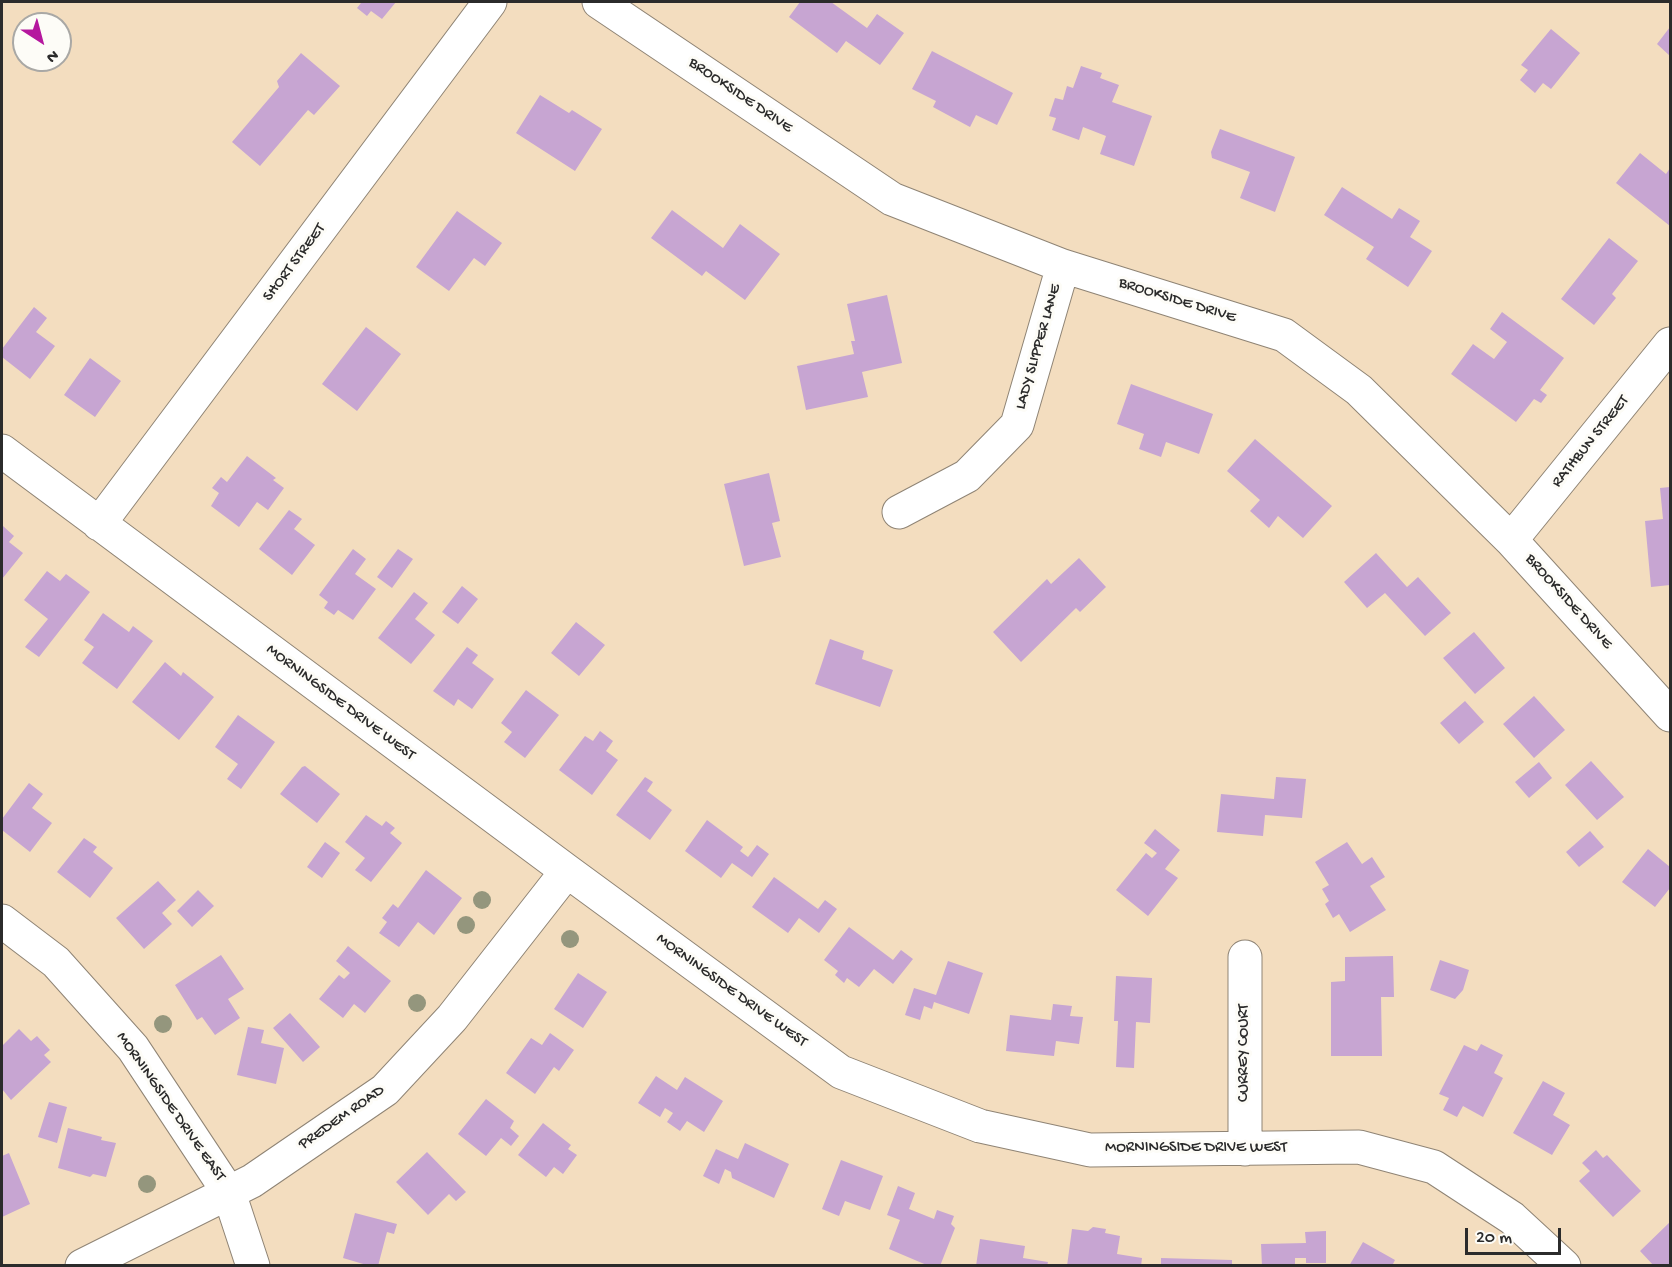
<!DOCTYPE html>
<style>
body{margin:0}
#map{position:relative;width:1672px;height:1267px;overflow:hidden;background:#f3ddbf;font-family:"Gochi Hand",sans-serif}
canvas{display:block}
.frame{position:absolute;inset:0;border:3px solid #2b2b2b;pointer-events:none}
.north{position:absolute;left:12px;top:12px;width:60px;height:60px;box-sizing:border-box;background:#fdfcf7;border:2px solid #a9a8a5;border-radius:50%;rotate:144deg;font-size:16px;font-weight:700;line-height:24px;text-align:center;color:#2b2b2b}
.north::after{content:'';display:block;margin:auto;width:21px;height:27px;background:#b5179e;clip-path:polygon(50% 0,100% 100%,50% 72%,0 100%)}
.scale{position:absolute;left:1465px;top:1228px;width:96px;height:27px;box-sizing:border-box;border:3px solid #2b2b2b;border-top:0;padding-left:8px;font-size:18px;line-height:21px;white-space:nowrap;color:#2b2b2b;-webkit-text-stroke:4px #fdfcf7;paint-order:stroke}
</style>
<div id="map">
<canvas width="1672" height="1267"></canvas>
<div class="frame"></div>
<div class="north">N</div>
<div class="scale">20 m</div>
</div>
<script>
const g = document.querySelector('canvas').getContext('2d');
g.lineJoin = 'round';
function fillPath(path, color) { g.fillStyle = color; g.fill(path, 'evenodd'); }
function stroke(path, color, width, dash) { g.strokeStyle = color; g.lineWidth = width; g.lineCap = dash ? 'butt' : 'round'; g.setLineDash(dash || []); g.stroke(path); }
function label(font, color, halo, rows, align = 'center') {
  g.font = font + ' "Gochi Hand",sans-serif'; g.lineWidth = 6; g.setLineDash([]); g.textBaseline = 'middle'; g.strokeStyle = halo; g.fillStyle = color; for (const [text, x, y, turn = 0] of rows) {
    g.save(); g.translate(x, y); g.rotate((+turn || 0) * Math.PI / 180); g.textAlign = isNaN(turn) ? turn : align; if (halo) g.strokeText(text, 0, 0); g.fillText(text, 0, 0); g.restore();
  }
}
const building = new Path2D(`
 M359,2H396L382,19L371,11L367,16L357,8L361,3Z
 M800,2H831L867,28L877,14L904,33L880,65L846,41L837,53L789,17Z
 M1670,27V56L1657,44Z
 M1551,29L1580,53L1551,89L1543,83L1535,93L1520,80L1528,70L1521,65Z
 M932,51L1013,93L997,125L976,115L970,127L933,107L936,101L912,89Z
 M301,53L340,86L314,115L308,110L260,166L232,142L279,87L277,81Z
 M1081,66L1102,73L1100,78L1119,85L1112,102L1152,116L1134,166L1100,154L1106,136L1083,127L1079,140L1052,130L1056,118L1049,116L1055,98L1063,100L1067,86L1073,88Z
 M540,95L569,113L572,110L602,129L575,171L516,133Z
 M1220,129L1295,157L1275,212L1240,198L1250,172L1212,158L1211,152Z
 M1640,153L1666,174L1670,168V226L1616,183Z
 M1342,187L1392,219L1399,208L1420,221L1410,237L1432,251L1408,287L1366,259L1374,247L1324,215Z
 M672,210L723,248L740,224L780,254L745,300L706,271L702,276L651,238Z
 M457,211L502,243L485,266L474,258L449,291L416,267Z
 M1609,238L1638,261L1612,294L1616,298L1594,325L1561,299Z
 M887,295L902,363L862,372L868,397L806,410L797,366L854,354L851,341H855L847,304Z
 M34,307L47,318L36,332L55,346L30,379L2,357V349Z
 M1502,312L1564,358L1540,390L1547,395L1541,403L1534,399L1516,422L1451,374L1473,344L1494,359L1507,342L1490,329Z
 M366,327L401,354L357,411L322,384Z
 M90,358L121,381L95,417L64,395Z
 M1131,384L1213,414L1199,454L1166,442L1161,457L1139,449L1144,434L1117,424Z
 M1255,439L1332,506L1303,538L1278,516L1269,528L1250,511L1260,500L1227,471Z
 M247,456L276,478L273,480L284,488L268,510L257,502L239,527L211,506L219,493L212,488L221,477L227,482Z
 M769,473L780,521L772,523L781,557L744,566L724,484Z
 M1670,487V585L1651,587L1645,521L1663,519L1660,488Z
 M289,510L302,519L294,529L315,545L292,575L259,549Z
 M3,526L14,536L9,542L23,553L2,579V528Z
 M353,549L366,559L355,574L376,589L353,620L338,610L334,615L324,608L328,602L319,595Z
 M398,549L413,559L392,588L377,577Z
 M1376,553L1407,587L1418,577L1451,613L1425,636L1385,593L1367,608L1344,582Z
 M1079,558L1106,587L1080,612L1076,608L1021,662L993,632L1047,579L1051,584Z
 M47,571L60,581L66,574L90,592L39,657L25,647L48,619L24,600Z
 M462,586L478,599L458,624L442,612Z
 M414,592L428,603L415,619L435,635L411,664L378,638Z
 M103,613L129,632L133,626L153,641L117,689L82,663L94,647L84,640Z
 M576,622L605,645L579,676L551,653Z
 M1474,632L1505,668L1475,694L1443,658Z
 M830,639L864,651L862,659L893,670L880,707L815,684Z
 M467,647L478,655L472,663L494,679L472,709L458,699L454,706L433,691Z
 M165,662L181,676L183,672L214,697L179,740L132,702Z
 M526,690L559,715L525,758L504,742L512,732L501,723Z
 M1534,696L1565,730L1534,758L1503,724Z
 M1465,701L1484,722L1459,744L1440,723Z
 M238,715L275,742L241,789L227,779L238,764L215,747Z
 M600,731L613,741L606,751L618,760L592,795L559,770L585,736L593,741Z
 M1591,761L1624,797L1597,820L1565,785Z
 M1539,762L1552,778L1529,798L1515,782Z
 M305,766L340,794L317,823L280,794L302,767Z
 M645,777L653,782L647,791L672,810L650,840L616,815Z
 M1276,777L1306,779L1302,818L1265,815L1263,836L1217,832L1221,794L1274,799Z
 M29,783L43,794L32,808L52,823L30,852L2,830V819Z
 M366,815L382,826L386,821L395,828L390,833L402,843L371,882L355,870L365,858L345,842Z
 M707,820L743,847L740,851L748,857L757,845L769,854L752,877L732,863L721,878L685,851Z
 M1155,829L1180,850L1165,869L1178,878L1148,916L1116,890L1146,853L1152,858L1157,853L1144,843Z
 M1590,831L1604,847L1579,867L1566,852Z
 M84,838L97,847L93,852L113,868L90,898L57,872Z
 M325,842L340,853L322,878L307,867Z
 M1347,842L1362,864L1372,857L1385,877L1370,886L1386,910L1350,932L1339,914L1333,918L1325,904L1329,901L1322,889L1329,885L1315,862Z
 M1648,849L1670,867V888L1655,907L1622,882Z
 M426,870L462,898L434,935L418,922L399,947L379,933L387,922L382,918L393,904L398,908Z
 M774,877L818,909L825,900L837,909L819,933L799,918L788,933L752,907Z
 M158,881L176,900L162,913L172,924L144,949L116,918Z
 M198,890L214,906L192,927L177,911Z
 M849,927L893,960L901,950L913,959L893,984L874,969L859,987L847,978L844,983L835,975L838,971L824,960Z
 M348,946L391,981L365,1013L354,1004L343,1018L319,999L339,975L344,979L350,973L336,961Z
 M221,955L244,989L228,999L240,1018L215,1035L202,1017L197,1020L175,985Z
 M1393,956L1394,997H1381L1382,1056H1331V982L1345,981V957Z
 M1440,960L1469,970L1463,990L1455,999L1430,990Z
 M948,961L983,973L969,1014L934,1002L932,1009L924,1006L920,1020L905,1015L914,988L936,995Z
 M578,973L607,992L583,1028L554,1009Z
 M1116,976L1152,978L1150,1023L1136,1022L1134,1068L1116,1067L1118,1021H1114Z
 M1053,1004L1072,1006L1070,1016L1083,1017L1079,1044L1056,1041L1054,1056L1006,1051L1010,1015L1051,1020Z
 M290,1013L320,1047L303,1062L273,1028Z
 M248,1027L264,1030L261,1043L284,1048L276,1084L237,1075Z
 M19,1029L31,1041L37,1036L50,1050L44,1055L51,1062L11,1100L2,1089V1046Z
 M550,1033L574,1050L559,1071L554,1067L535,1094L506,1073L531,1038L542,1045Z
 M1481,1044L1503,1055L1494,1073L1503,1078L1483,1117L1463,1106L1457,1117L1443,1110L1449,1098L1439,1094L1464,1045L1477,1051Z
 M656,1076L677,1090L685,1077L723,1101L704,1132L687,1121L680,1131L667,1122L673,1113L665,1108L660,1117L638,1103Z
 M1543,1081L1565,1093L1553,1115L1570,1125L1552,1155L1513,1133Z
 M486,1099L514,1121L510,1128L519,1136L511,1146L501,1138L486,1156L458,1134Z
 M49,1102L67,1107L57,1143L38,1137Z
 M543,1123L571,1145L568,1149L577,1155L563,1174L554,1167L546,1177L518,1155Z
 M68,1128L102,1137L101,1140L116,1143L106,1177L93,1174L90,1177L58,1168Z
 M745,1143L789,1164L774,1198L732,1178L731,1172L725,1169L719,1184L703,1176L716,1149L738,1159Z
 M1596,1150L1603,1158L1607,1155L1641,1191L1613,1217L1579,1181L1590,1171L1582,1163Z
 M427,1152L466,1192L456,1201L449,1194L428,1215L396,1182Z
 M9,1153L30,1204L2,1217V1156Z
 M841,1160L883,1176L870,1210L845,1201L839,1216L822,1209Z
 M898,1186L915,1193L909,1209L934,1219L937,1210L954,1216L951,1224L955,1228L940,1266H929L889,1249L900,1220L887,1215Z
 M355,1213L397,1224L394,1234L387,1232L378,1266H370L343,1258Z
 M1670,1222V1266H1654L1640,1251Z
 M1093,1227L1106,1229L1105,1233L1120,1236L1117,1254L1142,1258L1141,1266H1067L1072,1229L1088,1231Z
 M1326,1231V1263H1306V1258H1295V1266H1262L1261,1244L1306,1243L1305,1232Z
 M980,1239L1025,1246L1023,1258L1048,1262L1047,1266H976Z
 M1363,1242L1395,1260L1393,1264L1396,1266H1349Z
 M1161,1258L1232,1260V1266H1161Z`);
const minor = new Path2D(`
 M599,2L892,199L1063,266L1284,335L1359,390L1511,540L1670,715
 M2,451L567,871L841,1072L980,1126L1090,1150L1359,1147L1434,1167L1512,1218L1564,1266
 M899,512L967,476L1017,425L1063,266
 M99,524L490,2
 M1511,540L1670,344
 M2,921L56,962L133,1048L229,1193L253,1266
 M1245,957V1149
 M82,1266L252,1181L385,1090L452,1018L567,871`);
const trees = [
 [482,900],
 [466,925],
 [570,939],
 [417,1003],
 [163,1024],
 [147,1184]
];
const streetNames = [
 ["BROOKSIDE DRIVE",740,96,34],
 ["SHORT STREET",295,263,-53],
 ["BROOKSIDE DRIVE",1177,301,17],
 ["LADY SLIPPER LANE",1039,347,-74],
 ["RATHBUN STREET",1591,442,-51],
 ["BROOKSIDE DRIVE",1568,602,48],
 ["MORNINGSIDE DRIVE WEST",340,703,37],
 ["MORNINGSIDE DRIVE WEST",731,991,36],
 ["CURREY COURT",1245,1053,-90],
 ["MORNINGSIDE DRIVE EAST",170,1107,55],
 ["PREDEM ROAD",342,1118,-35],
 ["MORNINGSIDE DRIVE WEST",1196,1149]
];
fillPath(building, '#c7a5d2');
stroke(minor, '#8f8475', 35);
stroke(minor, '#fff', 33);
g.fillStyle = '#94967d';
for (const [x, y] of trees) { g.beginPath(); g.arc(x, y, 9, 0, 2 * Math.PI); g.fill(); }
label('16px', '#2b2b2b', '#fdfcf7', streetNames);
</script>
